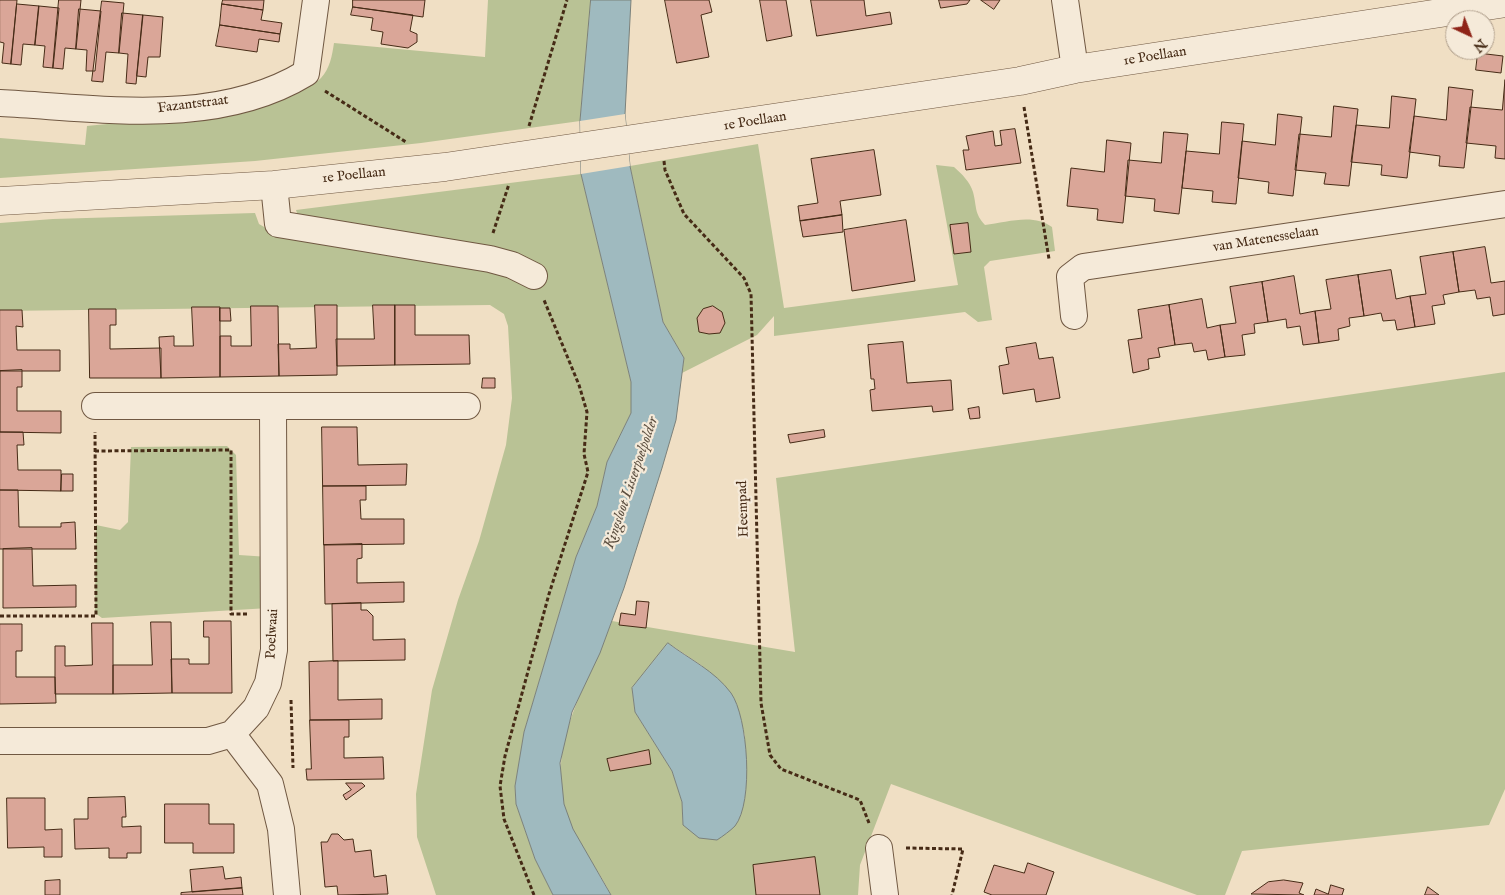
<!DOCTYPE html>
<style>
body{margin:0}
#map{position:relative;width:1505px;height:895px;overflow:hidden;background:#f0dfc4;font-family:"IM FELL English",serif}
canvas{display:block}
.north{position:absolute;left:1445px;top:10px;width:50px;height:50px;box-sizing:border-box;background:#f5ead9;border:1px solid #af9e8b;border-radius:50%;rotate:137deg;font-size:14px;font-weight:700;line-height:20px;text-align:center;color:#462b16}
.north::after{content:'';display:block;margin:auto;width:18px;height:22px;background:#8f2418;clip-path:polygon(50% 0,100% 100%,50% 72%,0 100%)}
</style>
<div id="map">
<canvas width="1505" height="895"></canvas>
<div class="north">N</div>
</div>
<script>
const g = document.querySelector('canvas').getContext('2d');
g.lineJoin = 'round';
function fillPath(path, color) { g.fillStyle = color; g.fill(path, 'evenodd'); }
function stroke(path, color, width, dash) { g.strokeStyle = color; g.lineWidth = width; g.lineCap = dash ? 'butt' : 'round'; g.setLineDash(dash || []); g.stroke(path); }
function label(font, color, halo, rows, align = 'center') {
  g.font = font + ' "IM FELL English",serif'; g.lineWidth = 4.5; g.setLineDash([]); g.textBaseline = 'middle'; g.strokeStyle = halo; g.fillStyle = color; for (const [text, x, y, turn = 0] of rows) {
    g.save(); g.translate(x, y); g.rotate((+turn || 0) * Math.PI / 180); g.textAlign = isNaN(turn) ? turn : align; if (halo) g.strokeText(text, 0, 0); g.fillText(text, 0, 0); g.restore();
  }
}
const green = new Path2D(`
 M488,0H591L580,121L421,143L255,161L0,178V138L85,145L87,126C134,121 292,109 321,78C330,68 332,56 334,43L485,57Z
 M758,144L784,308L958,285L936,165L954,167C962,174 970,182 973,192C977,207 974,213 985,225C1007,222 1034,213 1052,227L1055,251L990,261L984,267L992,320L978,322L965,312L774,336V316L757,335L682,373L684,358L663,322L630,166Z
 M581,174L631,382V413L607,462L597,506L576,557L524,732L515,786L516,804L535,859L553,895H436L417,837L416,794L432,690L458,600L479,541L506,445L512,398L508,326L504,314L490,305L0,311V223L53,219L255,213L259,224L271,231L538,267L521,254L299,219L296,210Z
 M1505,372V789L1489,825L1242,851L1225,895H1197L891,784L860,865L858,895H611C600,872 583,852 572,829C539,752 586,690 612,621L795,652L776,478ZM668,643L701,665L732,695L745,736L683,825L682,802L672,771L635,712L632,688Z
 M227,446L236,455L239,555L269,557V608L102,618L95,613L96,525L120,530L128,522L131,447Z`);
const water = new Path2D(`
 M591,0H631L625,114L630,166L663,322L684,358L676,420L662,468L624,588L600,653L572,712L560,763L564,804L573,829L611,895H553L535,859L516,804L515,786L524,732L576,557L597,506L607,462L631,413V382L581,174L580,121Z
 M668,643C689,659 715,671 731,693C748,717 754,802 735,826C730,831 723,836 717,840L699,838L683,825L682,802L672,771L635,712L632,688Z`);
const pier = new Path2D(`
 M625,114L630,166L581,174L580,121Z`);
const building = new Path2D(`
 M0,0H17L11,64L2,63L4,43L0,42Z
 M59,0H81L76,49L65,48L63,69L53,68Z
 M223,0H264L263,10L222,4Z
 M353,0H425L423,17L353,7Z
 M665,0H709L712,12L701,15L709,57L677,63Z
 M760,0H786L792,36L767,41Z
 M811,0H864L866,16L890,12L892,24L817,36Z
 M939,0H970L967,4L941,8Z
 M981,0H1000L994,9Z
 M102,1L124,3L119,53L106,52L103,82L92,81Z
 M17,4L39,6L35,45L23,44L21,65L11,64Z
 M222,4L263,10L261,20L282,23L280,34L220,25Z
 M39,6L59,8L53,68L43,67L45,46L35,45Z
 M353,7L413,15L410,31L417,34V42L408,48L381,44L383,32L371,30L373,18L351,15Z
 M79,9L101,11L95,71H86L87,50L76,49Z
 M122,13L143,15L136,84L126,83L128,54L119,53Z
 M143,15L163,17L160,57H148L146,77L137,76Z
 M220,25L280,34L279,42L259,39L257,52L216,46Z
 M1478,53L1503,56L1501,73L1476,70Z
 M1505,80V159L1495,158L1496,146L1466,143L1470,107L1502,110Z
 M1449,87L1473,90L1464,168L1439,166L1440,156L1409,152L1414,116L1446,120Z
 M1392,96L1416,99L1407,178L1381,175L1382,165L1351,162L1356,125L1389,128Z
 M1334,106L1358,109L1349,186L1324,184L1326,173L1295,170L1299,134L1331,137Z
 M1278,114L1302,117L1293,196L1268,193L1269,182L1238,178L1242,141L1275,145Z
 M1222,122L1244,124L1236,204L1212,202L1213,191L1182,188L1186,151L1219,154Z
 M1015,129L1021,163L966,170L963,150H969L966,136L993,131L995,146L1002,145L1000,131Z
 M1164,132L1188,134L1179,214L1154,211L1155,199L1125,196L1128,160L1161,163Z
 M1107,140L1131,143L1123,223L1097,220L1098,209L1067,206L1071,168L1104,172Z
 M874,150L881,195L840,201L842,215L800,221L798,206L818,203L811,159Z
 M842,215L843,232L803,237L800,221Z
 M906,220L915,281L852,291L844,230Z
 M968,223L971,252L954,254L950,225Z
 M1485,247L1491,283L1505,281V314L1493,316L1490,297L1477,299L1475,290L1459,292L1453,252Z
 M1453,252L1459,292L1443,295L1445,304L1432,306L1435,324L1415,327L1410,296L1426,294L1420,257Z
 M1391,270L1396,299L1410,296L1415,327L1397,330L1395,320L1383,321L1381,313L1364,316L1358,275Z
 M1358,275L1364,316L1349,318L1350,326L1338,329L1339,340L1319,343L1315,311L1331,309L1326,280Z
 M1294,276L1300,314L1315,311L1319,343L1303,345L1300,326L1287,328L1286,319L1268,322L1262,282Z
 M1262,282L1268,322L1254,324L1255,333L1242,335L1245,355L1225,357L1220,325L1236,323L1230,287Z
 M1202,299L1207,328L1220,325L1225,357L1208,360L1206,350L1194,352L1192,343L1175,345L1169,305Z
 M315,305H337V375L279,376L278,344H290V349L316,348Z
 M373,305H395V365L337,366L336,339H374Z
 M395,305H415V335H469L470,364L395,365Z
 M1169,305L1175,345L1158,348L1160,357L1148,359L1149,369L1133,373L1128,340L1142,338L1138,310Z
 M251,306H278L279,376L220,377V336H231V346H251Z
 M713,306L722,312L725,323L720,333L709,334L699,332L697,318L703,309Z
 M192,307H220V377L161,378L159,337L174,336V346H193Z
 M220,308H230L231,321H220Z
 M89,309H116V325H110V349L161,348V378H90Z
 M0,310H22L23,327L16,326L17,350H60V371H0Z
 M903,342L907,383L951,380L953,410L933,412L932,406L872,411L870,390L875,389L874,379H871L868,345Z
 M1036,343L1039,359L1053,357L1060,398L1036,402L1034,389L1003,394L999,366L1009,364L1006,348Z
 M22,370V387H17V411H61V433L0,432V371Z
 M483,378H495V388H482Z
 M979,407L980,418L970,419L968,409Z
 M322,427H357L358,465L407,464L406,485L323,486Z
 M824,430L825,437L790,443L788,435Z
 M0,432H23L24,445H17L18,470H61V491L0,490Z
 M62,474H73V491H61Z
 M323,486H366V500H360L361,519H404V544L324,545Z
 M0,490H18L19,527H61V523L75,522L76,549H0Z
 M362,544V558L357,559V583L404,582V602L325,604L324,545Z
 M32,548L33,586L76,585V607L3,608V549Z
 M637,601L649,602L646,628L619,625L621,613L635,615Z
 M361,603V610H367L373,616V640L405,639V660L333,661L332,604Z
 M204,621H231L232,693H172L171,659H189V664H209V637H204Z
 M151,622H171L172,693L113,694V665H152Z
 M92,623H113V694H55V646H65V666L92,665Z
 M0,624H22V651H16V677H55L56,703L0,704Z
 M338,661V700L382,699V719L310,720L309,662Z
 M310,720H349V737H344V758L383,757L384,779L307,780L306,769H311Z
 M649,750L651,764L610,771L607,759Z
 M346,783H362L365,786L346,800L343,795L351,790Z
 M125,797L126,817H122V827L141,826V853H127V858H109V848L75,849L74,819H88V798Z
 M7,798H45V830L62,829V857H44V847L8,848Z
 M165,804H209V824H234V853H193V843H165Z
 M332,834H338L344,840L353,839L355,852L371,850L374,877L386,875L388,894L338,895L337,886L325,887L321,842H327Z
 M815,857L820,895H756L753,865Z
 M1028,863L1054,872L1046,895H992L984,892L994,865L1024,873Z
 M223,867L225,879L241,877L242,888L192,892L190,870Z
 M60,880V895H45V881Z
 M1284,880L1303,883L1299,893L1304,895L1251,894L1268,882Z
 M1331,885L1344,889L1342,895H1314L1316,889L1328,894Z
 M1428,887L1439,895H1425Z
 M242,888L243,895H181V893Z`);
const path = new Path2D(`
 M325,91L406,142
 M1024,107L1049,259
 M529,126L567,0
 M664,161L665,170L684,214L744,278L751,294L761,703L770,755L781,769L860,800L869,823
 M493,233L509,184
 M95,451L231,450V614H248
 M0,616H96L95,432
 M291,700L293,768
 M906,848L963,849L952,895
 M534,895L504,819L500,786L505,756L549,594L588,472L584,454L587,412L579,385L544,300`);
const minor = new Path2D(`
 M1065,0L1075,69
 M0,103C101,108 216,128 306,73L316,0
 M274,185L278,224L490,259L512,265L534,276
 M1074,316L1070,277L1083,267L1505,204
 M95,406H467
 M232,734L270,784L281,829L287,895
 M0,741H208L232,734L256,708L268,683L274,650L273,408
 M879,848L885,895`);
const tertiary = new Path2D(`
 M0,201L274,185L445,167L1020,81L1075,69L1505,3`);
const streetNames = [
 ["1e Poellaan",1155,57,-9],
 ["Fazantstraat",193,105,-7],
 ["1e Poellaan",755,122,-9],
 ["1e Poellaan",354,176,-6],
 ["van Matenesselaan",1266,240,-9],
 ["Heempad",744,509,-92],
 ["Poelwaai",273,634,-87]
];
const waterNames = [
 ["Ringsloot Lisserpoelpolder",632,483,-71]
];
fillPath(green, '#b9c295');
fillPath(water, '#9fbabf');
stroke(water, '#7b817b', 1);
fillPath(pier, '#f0dfc4');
fillPath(building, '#daa698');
stroke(building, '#462b16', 1);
stroke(minor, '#705842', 28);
stroke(tertiary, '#705842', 29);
stroke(path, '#462b16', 3, [4, 2.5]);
stroke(minor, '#f5ead9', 26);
stroke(tertiary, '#f5ead9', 28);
label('14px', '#462b16', '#f5ead9', streetNames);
label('italic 15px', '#5c4f40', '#f5ead9', waterNames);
</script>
